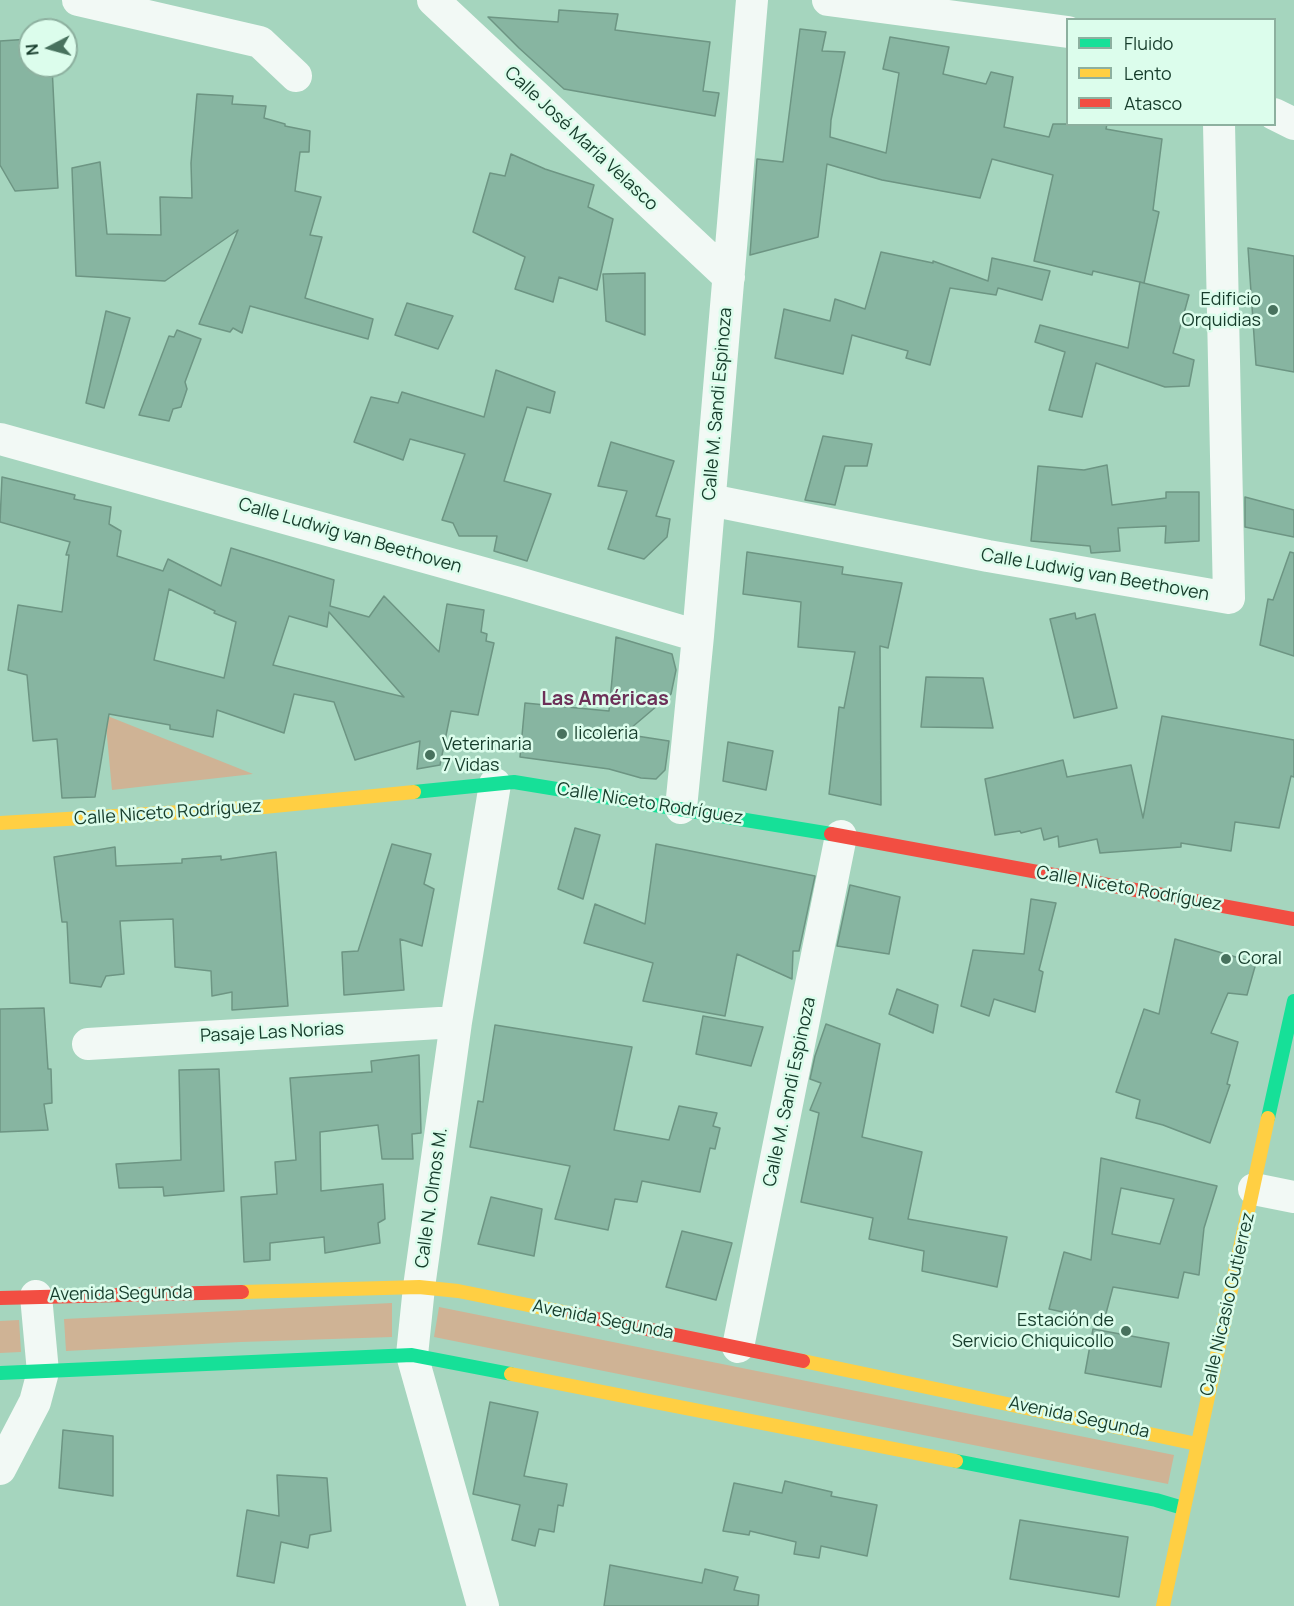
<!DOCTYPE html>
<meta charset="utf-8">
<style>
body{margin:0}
#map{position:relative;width:1294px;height:1606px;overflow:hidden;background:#a5d5be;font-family:Manrope,sans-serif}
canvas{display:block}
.legend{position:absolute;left:1066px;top:18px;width:210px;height:108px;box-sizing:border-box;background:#dcfdec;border:2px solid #8db09f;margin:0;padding:8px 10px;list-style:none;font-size:18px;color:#163c2b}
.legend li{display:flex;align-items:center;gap:12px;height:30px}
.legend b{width:30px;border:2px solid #8db09f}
.north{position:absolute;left:18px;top:18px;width:60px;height:60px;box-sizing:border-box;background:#dcfdec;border:2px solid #8db09f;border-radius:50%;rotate:264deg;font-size:16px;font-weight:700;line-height:24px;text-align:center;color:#163c2b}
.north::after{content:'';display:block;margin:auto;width:21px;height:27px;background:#48725e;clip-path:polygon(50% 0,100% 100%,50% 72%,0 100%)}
</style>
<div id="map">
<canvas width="1294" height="1606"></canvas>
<ul class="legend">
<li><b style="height:8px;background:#16e098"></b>Fluido</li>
<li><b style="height:8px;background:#ffcf43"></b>Lento</li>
<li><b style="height:8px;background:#f24e42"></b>Atasco</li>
</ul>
<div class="north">N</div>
</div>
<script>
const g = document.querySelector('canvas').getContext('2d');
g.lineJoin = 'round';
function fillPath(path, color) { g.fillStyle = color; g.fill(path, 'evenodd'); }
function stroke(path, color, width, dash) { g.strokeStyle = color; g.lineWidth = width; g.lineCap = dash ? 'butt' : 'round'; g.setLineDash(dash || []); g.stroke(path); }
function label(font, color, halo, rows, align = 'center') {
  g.font = font + ' Manrope,sans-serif'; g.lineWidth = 5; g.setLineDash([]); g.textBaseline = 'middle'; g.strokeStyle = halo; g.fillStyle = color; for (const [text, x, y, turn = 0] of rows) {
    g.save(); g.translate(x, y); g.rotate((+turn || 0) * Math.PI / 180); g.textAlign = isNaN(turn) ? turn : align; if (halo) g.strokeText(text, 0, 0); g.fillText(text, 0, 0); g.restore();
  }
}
const green = new Path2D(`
 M105,715L253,774L112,790Z
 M392,1303V1337L241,1342L66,1351L64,1319Z
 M439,1307L1174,1455L1168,1484L434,1337Z
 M19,1320L21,1352L0,1353V1321Z`);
const building = new Path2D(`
 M559,10L618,14L615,30L710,42L703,91L719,93L715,116L564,89L519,48L488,17L558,22Z
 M800,29L826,32L822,51L845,52L831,120L830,137L886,153L899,73L883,69L890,37L949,47L943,74L986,84L991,72L1013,77L1004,127L1049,137L1053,124H1107L1106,129L1162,139L1153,210L1159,212L1144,283L1093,271L1092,275L1034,261L1053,175L992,159L980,198L882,180L827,164L818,237L750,255L757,159L783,162Z
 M30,39V66H52L58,188L15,191L0,165V41Z
 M197,94L233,96L232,104L266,106L264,118L285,124V126L310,131L309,152H300L295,191L321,197L310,235L322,237L305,298L373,319L368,339L250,306L242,333L233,328L230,332L199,324L238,230L165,281L76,276L72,168L100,162L107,234L161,235L160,197L192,198L191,163Z
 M511,154L545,169L594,185L588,207L613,219L597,290L559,277L553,302L515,289L525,257L473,232L490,173L505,176Z
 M1248,248L1294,256V372L1256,365Z
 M881,252L933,263V261L988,281L992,258L1050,271L1042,300L998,288L996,295L950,288L930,365L906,358L908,351L852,335L843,374L775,358L784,309L830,321L835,299L865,309Z
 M645,273V335L606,321L603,274Z
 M1140,282L1189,295L1173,353L1194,360L1189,386L1165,387L1096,363L1082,417L1049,410L1065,352L1035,342L1040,325L1128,348Z
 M407,303L453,316L438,349L395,335Z
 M106,311L130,318L104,408L86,403Z
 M177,330L201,339L185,382L187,389L181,407L173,409L169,421L139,415L169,336L174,337Z
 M496,370L555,392L550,413L527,407L504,481L551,494L527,561L494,551L497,536H459L453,523L442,520L465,454L410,439L403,460L354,442L371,397L398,403L402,392L484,417Z
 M823,436L872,444L867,466H845L835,505L805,500Z
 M611,442L674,461L656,516L670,519L667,537L644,559L608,549L627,491L598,486Z
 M1107,465L1112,505L1166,498V492H1199V541L1165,543L1166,526L1118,528L1120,551L1091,553L1090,546L1031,541L1038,466L1084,470Z
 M2,477L75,495L74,499L111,507L109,524L121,531L117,556L163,571L168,559L221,586L231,548L334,580L330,606L369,617L384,596L439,652L447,604L484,610L481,632L487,634L486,641L494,643L478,715L451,711L440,765L417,769L420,741L355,760L334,702L294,694L284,733L217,710L213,737L170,729V725L109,714L95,797L62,798L57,739L33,741L27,675L8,670L18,605L62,612L69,555H66L70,542L0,522ZM169,589L215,611L214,613L236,622L224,678L154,660ZM329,612L404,697L273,665L289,616L327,627Z
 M1245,497L1294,510V537L1245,527Z
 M747,552L843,567L842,574L902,583L888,648L880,646L881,805L829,794L839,707L844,708L855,652L798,647L801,602L743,594Z
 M1290,552L1294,553V656L1260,645L1268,599L1273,600Z
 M1075,613L1076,619L1095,614L1117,708L1074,718L1050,619Z
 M616,637L672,654L676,670L671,694L624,734L669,741L665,770L656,779L641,778L609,769L520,757L525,703L609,711Z
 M926,677L983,678L993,728L921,727Z
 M1162,716L1294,740V777L1291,776L1279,828L1235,822L1231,851L1181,843V847L1100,853L1097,839L1059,847L1058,836L1044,840L1041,828L1021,833L1020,831L995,835L985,779L1063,760L1067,777L1131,765L1143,818Z
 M728,742L773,751L766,790L723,781Z
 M575,828L600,835L583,899L558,889Z
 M392,844L431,854L424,884L434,889L422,946L400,939L404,990L344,995L342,952L358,951Z
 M656,844L815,876L799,951H793L792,979L737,954L725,1016L643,1001L653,963L584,943L595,904L645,924Z
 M115,847L116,866L182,863V859L221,856V860L276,852L288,1006L232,1010V992L212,996L211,971L175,967L173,919L120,921L124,974L106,976L101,987L70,983L67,922H62L54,857Z
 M850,885L900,897L889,954L837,946Z
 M1031,899L1056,903L1039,970L1043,972L1035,1012L994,999L989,1016L961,1006L973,950L1024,954Z
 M1175,939L1256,963L1247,995L1228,993L1211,1033L1238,1042L1227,1084L1230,1085L1210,1143L1163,1125L1136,1118L1140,1100L1116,1092L1144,1009L1159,1014Z
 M897,989L938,1005L933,1033L889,1014Z
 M44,1008L48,1069H51L52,1103L44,1104L48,1130L0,1132V1009Z
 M703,1016L763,1027L751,1066L696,1054Z
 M826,1024L880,1044L862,1137L922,1152L908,1219L1007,1237L997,1287L922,1271L924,1251L869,1239L873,1218L801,1202L819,1113L810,1110L821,1083L810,1079L815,1056Z
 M495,1025L632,1047L614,1130L669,1140L679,1106L717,1113L713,1126L720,1128L715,1149L710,1148L700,1192L642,1181L637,1202L615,1199L608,1230L555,1219L570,1166L470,1147L478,1101L483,1102Z
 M419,1055L421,1133L412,1134L413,1159H382L378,1125L320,1132L321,1191L383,1184L385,1219L378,1223L380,1243L325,1253L324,1237L270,1243V1260L244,1262L241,1197L277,1194L275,1162L296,1160L290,1078L372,1072L371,1061Z
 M219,1069L224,1191L164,1196L163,1187L119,1188L116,1164L181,1160L179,1070Z
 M1101,1158L1217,1186L1204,1228L1199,1275L1184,1272L1178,1298L1113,1287L1104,1321L1049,1309L1064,1252L1091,1260ZM1121,1188L1174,1199L1160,1244L1112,1234Z
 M491,1197L542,1209L534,1256L478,1244Z
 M682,1231L732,1243L716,1300L666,1287Z
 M1093,1329L1169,1343L1161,1387L1085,1373Z
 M490,1402L538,1412L524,1476L567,1484L563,1506L558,1505L554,1532L539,1529L535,1546L512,1540L520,1505L473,1494Z
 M63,1430L113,1436V1496L59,1488Z
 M277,1475L327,1478L331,1531L310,1535L308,1548L281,1542L274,1583L237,1576L247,1510L279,1516Z
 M785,1481L832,1492L831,1496L877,1505L867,1556L821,1546L819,1558L794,1554L796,1542L750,1531L749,1535L723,1531L734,1483L782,1493Z
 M1020,1520L1128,1537L1119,1597L1010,1579Z
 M610,1565L702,1583L705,1569L738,1577L734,1590L759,1595L758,1606H604Z`);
const street = new Path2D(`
 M78,0L260,42L296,76
 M433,0L729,277
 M828,0L1068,32
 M1274,114L1294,124
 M0,439L515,582L698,636
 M710,500L988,556L1229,598L1219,124
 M681,808L698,636L752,0
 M88,1044L456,1022
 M1254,1189L1294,1197
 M738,1347L841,836
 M0,1469L35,1402L43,1372L36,1296
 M483,1606L412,1355L419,1287L456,1022L495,784`);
const fast = new Path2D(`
 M414,792L514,782L831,834
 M1268,1118L1294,1001
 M0,1373L412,1355L511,1374
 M956,1461L1156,1500L1183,1508`);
const slow = new Path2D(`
 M0,823L264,807L414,792
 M242,1292L419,1287L458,1291L573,1314
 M803,1361L1197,1444
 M511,1374L956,1461
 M1163,1606L1268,1118`);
const jam = new Path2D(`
 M831,834L1294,919
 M0,1298L242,1292
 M573,1314L803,1361`);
const markers = [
 [1273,310,6,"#48725e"],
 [562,734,6,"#48725e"],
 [430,755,6,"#48725e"],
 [1226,959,6,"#48725e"],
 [1126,1331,6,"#48725e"]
];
const streetNames = [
 ["Calle José María Velasco",581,139,43],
 ["Calle M. Sandi Espinoza",718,404,-85],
 ["Calle Ludwig van Beethoven",350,536,16],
 ["Calle Ludwig van Beethoven",1095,575,10],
 ["Calle Niceto Rodríguez",650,804,9],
 ["Calle Niceto Rodríguez",168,813,-4],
 ["Calle Niceto Rodríguez",1129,889,10],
 ["Pasaje Las Norias",272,1033,-3],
 ["Calle M. Sandi Espinoza",790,1092,-78],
 ["Calle N. Olmos M.",432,1198,-82],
 ["Avenida Segunda",121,1294,-1],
 ["Calle Nicasio Gutierrez",1228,1304,-77],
 ["Avenida Segunda",603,1320,11],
 ["Avenida Segunda",1079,1418,12]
];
const poiNames = [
 ["Edificio",1261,300,"right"],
 ["Orquidias",1261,321,"right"],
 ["licoleria",574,734],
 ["Veterinaria",442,745],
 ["7 Vidas",442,766],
 ["Coral",1238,959],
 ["Estación de",1114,1321,"right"],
 ["Servicio Chiquicollo",1114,1342,"right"]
];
const neighbourhoodNames = [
 ["Las Américas",605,699]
];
fillPath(green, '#cfb395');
fillPath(building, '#87b5a1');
stroke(building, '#6d9583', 1.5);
stroke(street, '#f2f9f5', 32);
stroke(fast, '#16e098', 14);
stroke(slow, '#ffcf43', 14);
stroke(jam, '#f24e42', 14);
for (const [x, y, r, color] of markers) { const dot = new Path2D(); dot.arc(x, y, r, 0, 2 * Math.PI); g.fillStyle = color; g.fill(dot); stroke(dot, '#dcfdec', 2); }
label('18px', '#163c2b', '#dcfdec', streetNames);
label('18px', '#163c2b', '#dcfdec', poiNames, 'left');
label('bold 20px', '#6d3158', '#dcfdec', neighbourhoodNames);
</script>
